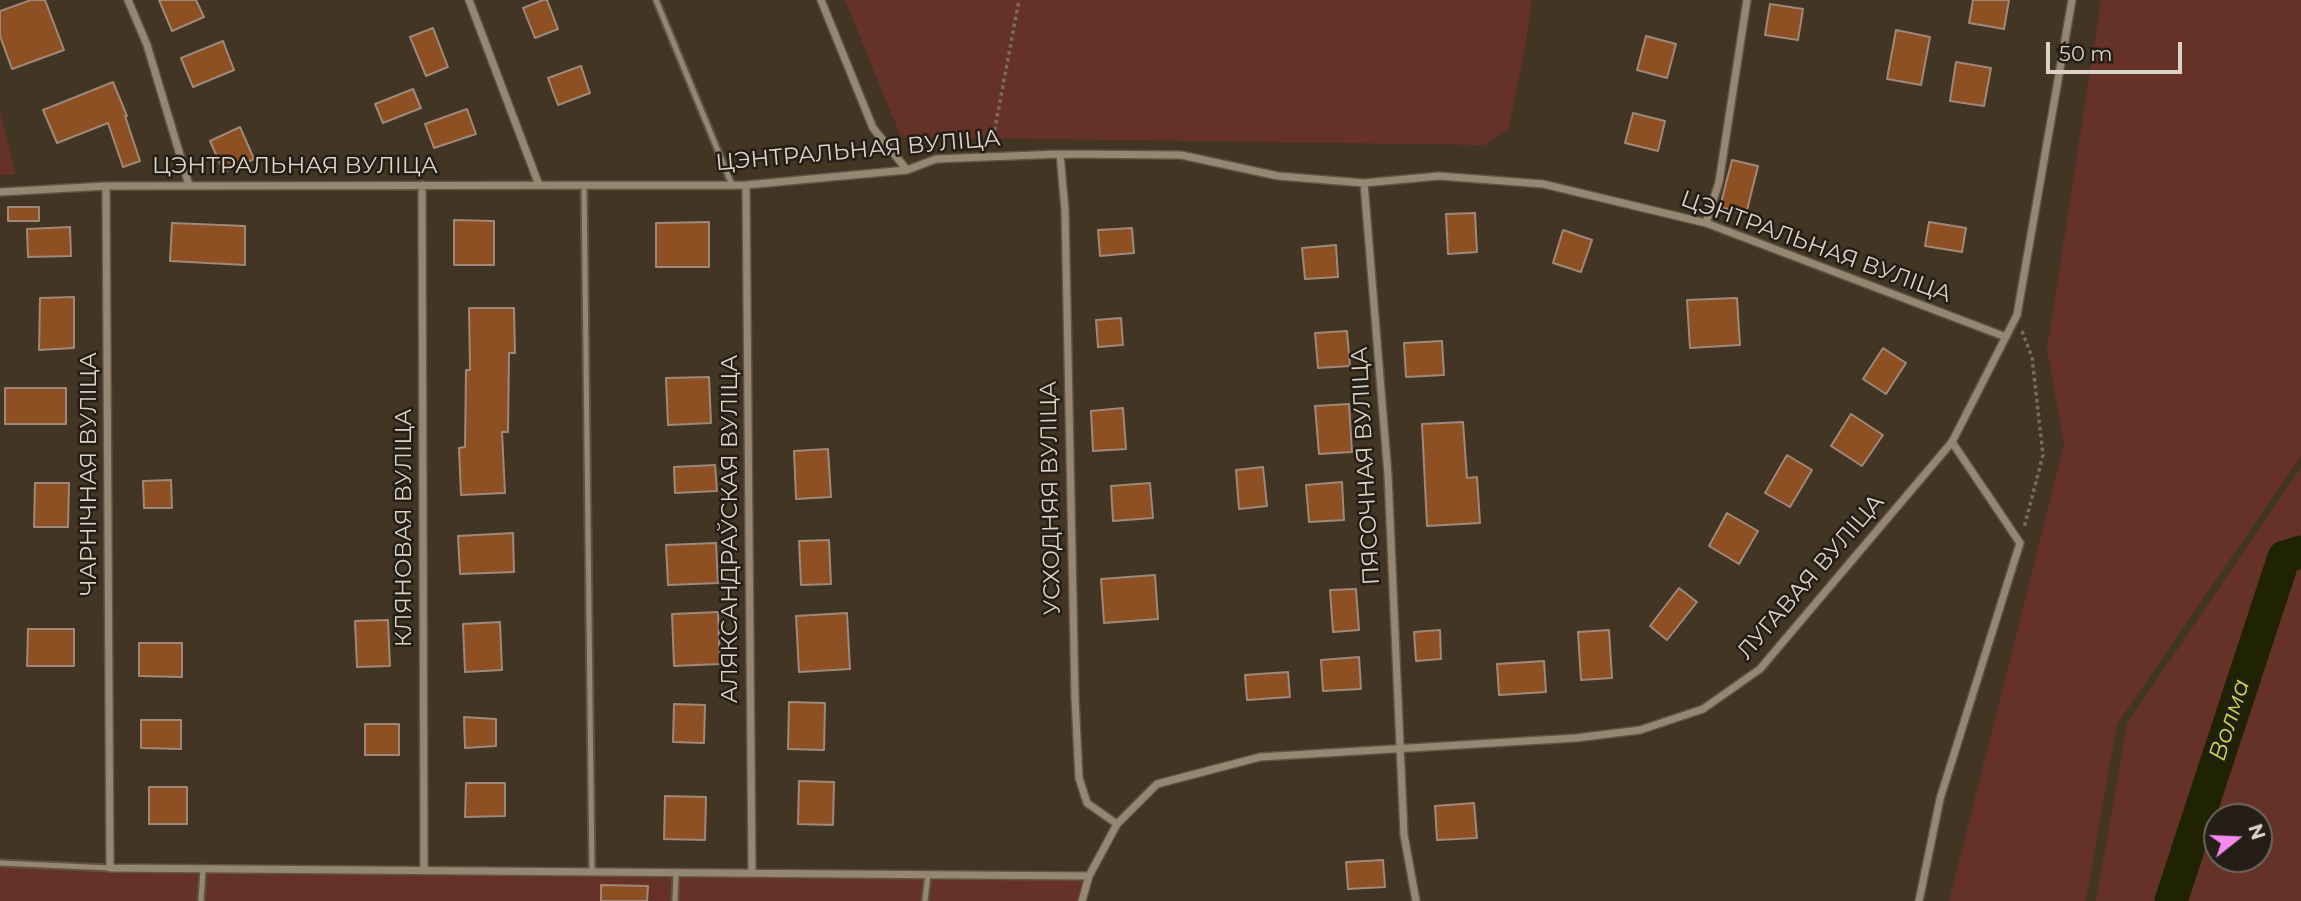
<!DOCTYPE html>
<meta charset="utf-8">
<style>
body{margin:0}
#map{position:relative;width:2301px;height:901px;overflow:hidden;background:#423523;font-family:Montserrat,sans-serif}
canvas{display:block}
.north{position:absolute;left:2203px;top:803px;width:70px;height:70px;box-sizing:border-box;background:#241e16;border:2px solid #6d665d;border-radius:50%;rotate:72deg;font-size:19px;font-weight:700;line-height:28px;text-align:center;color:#dbd2c8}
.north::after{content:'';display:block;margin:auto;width:24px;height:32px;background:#f689ed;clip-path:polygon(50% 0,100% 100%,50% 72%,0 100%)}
.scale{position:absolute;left:2046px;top:42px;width:136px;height:32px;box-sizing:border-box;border:4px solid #dbd2c8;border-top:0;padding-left:9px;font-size:21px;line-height:24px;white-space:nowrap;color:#dbd2c8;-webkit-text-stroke:5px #241e16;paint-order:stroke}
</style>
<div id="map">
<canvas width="2301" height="901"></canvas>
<div class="north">N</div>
<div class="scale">50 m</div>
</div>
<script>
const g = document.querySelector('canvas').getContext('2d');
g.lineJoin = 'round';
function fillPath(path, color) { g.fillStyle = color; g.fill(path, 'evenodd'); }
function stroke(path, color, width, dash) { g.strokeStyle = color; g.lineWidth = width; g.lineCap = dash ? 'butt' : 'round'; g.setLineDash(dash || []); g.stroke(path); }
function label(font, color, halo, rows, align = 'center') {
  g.font = font + ' Montserrat,sans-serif'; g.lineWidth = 5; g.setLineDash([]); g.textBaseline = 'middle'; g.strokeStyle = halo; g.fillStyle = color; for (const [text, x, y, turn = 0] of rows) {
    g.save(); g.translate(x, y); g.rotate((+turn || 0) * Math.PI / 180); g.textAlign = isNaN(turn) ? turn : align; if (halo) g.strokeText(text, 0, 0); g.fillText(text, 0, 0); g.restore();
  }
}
const green = new Path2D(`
 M845,0H1532L1525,49L1509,128L1485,145L901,137Z
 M2101,0H2301V456L2117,724L2086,901H1949L2064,444L2047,349Z
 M0,112L16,174L0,175Z
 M2301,467V901H2096L2127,724ZM2217,817H2259V859H2217Z
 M0,863L110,868L1089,876L1082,901H0Z`);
const river = new Path2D(`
 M2171,901L2284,557L2301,552`);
const building = new Path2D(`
 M31,0H45L64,50L12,69L0,36V11Z
 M159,0H196L204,17L172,31Z
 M543,0H547L558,29L535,38L523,8Z
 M1973,0H2009L2004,29L1969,23Z
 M1770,4L1803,9L1798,40L1765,35Z
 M433,28L448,67L426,76L410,37Z
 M1896,30L1930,37L1921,85L1887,79Z
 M1646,36L1676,44L1667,78L1637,70Z
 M223,41L234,70L193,87L181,58Z
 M1956,62L1991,68L1984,106L1950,101Z
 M581,66L590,93L558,105L548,78Z
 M113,82L127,116H125L140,161L123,167L108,123L57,143L43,110Z
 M413,89L421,108L383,123L375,104Z
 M467,109L476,134L434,148L425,124Z
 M1633,113L1665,121L1658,151L1625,143Z
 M240,127L254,159L224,172L210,141Z
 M1732,160L1758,166L1746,214L1720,207Z
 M8,207H39V221H8Z
 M1475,213L1477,252L1448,254L1446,214Z
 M454,220L494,221V265H454Z
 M709,222V267H656V223Z
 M1929,222L1966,228L1962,252L1925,246Z
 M172,223L245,226V265L170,261Z
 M70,227L71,256L28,257L27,229Z
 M1132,228L1134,253L1100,256L1098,230Z
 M1563,230L1592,240L1581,272L1553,263Z
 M1336,245L1338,277L1305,279L1302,248Z
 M74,297V348L39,350L40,298Z
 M1737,298L1740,345L1690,348L1687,300Z
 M469,308H514L515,353H509L508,432H502L505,493L461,495L459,448L465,447L466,370H470Z
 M1121,318L1123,345L1098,347L1096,320Z
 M1347,331L1350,366L1318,368L1315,333Z
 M1442,341L1444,375L1406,377L1404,343Z
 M1883,348L1906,363L1886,394L1863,379Z
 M709,377L711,423L668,425L666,378Z
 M5,388H66V424H5Z
 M1349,404L1352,452L1319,454L1315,406Z
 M1123,408L1126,449L1093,451L1091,411Z
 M1851,414L1883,435L1862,466L1831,446Z
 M1463,422L1467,478L1477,477L1480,523L1427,526L1422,424Z
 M828,449L831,497L796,499L794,451Z
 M1787,455L1812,470L1790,507L1765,493Z
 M715,465L717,491L675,493L674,467Z
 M1263,467L1267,506L1239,509L1236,470Z
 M171,480L172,508H144L143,481Z
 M1342,482L1344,520L1309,522L1306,485Z
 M35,483H69L68,527H34Z
 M1150,483L1153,518L1113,521L1111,486Z
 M1727,513L1758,531L1739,564L1709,546Z
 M513,533L514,572L460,574L458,536Z
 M829,540L831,584L801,585L799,541Z
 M716,543L718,583L668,585L666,545Z
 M1155,575L1158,619L1104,623L1101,579Z
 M1679,588L1697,602L1667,640L1650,626Z
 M1356,589L1359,630L1333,632L1330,590Z
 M718,612L720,664L674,666L672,614Z
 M847,613L850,669L799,672L796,616Z
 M388,620L390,666L357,667L355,621Z
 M500,622L502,670L465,672L463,624Z
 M28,629H74V666H27Z
 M1440,630L1441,659L1416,661L1414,632Z
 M1609,630L1612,678L1581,680L1578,632Z
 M139,643H182V677L139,676Z
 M1359,657L1361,689L1323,691L1321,660Z
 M1544,661L1546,692L1499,695L1497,664Z
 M1288,672L1290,697L1247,700L1245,675Z
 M789,702L825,703L824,750L788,749Z
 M674,704L705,705L704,743L673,742Z
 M464,717L496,719V746L465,748Z
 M141,720H181V749L141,748Z
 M365,724H399V755H365Z
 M799,781L834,782L833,825L798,824Z
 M466,783H505V816L465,817Z
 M149,787H187V824H149Z
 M665,796L706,797L705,840L664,839Z
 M1474,803L1477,838L1437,840L1435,806Z
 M1383,860L1385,887L1348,889L1346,862Z
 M601,885L648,886L647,901H601Z`);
const path = new Path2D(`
 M992,144L1019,0
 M2022,331L2032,357L2043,455L2024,528`);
const service = new Path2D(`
 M656,0L732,185
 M584,185L592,872
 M0,863L110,868
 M201,901L203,869
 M675,901L676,872
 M925,901L928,874`);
const minor = new Path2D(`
 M128,0L147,45L189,185
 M469,0L539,185
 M821,0L873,128L907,170
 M1060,154L1065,210L1075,698L1079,778L1087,803L1117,824
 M1364,183L1388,475L1404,835L1416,901
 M422,185L424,871
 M746,185L752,873
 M106,186L746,185L907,170L936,159L1060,154L1181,155L1278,176L1364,183L1439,176L1543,184L1706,223L2006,337
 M0,192L106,186L110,868L1089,876
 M1706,223L1719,182L1747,0
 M1082,901L1089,876L1117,824L1157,784L1260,757L1576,738L1640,730L1703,709L1760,669L1952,442L2017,315L2072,0
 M1919,901L1940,799L2020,543L1952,442`);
const streetNames = [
 ["ЦЭНТРАЛЬНАЯ ВУЛІЦА",858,151,-5],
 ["ЦЭНТРАЛЬНАЯ ВУЛІЦА",295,166],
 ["ЦЭНТРАЛЬНАЯ ВУЛІЦА",1816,247,20],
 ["ПЯСОЧНАЯ ВУЛІЦА",1366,466,-93],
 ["ЧАРНІЧНАЯ ВУЛІЦА",89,474,-90],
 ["УСХОДНЯЯ ВУЛІЦА",1051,498,-91],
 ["КЛЯНОВАЯ ВУЛІЦА",404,528,-90],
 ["АЛЯКСАНДРАЎСКАЯ ВУЛІЦА",730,529,-90],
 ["ЛУГАВАЯ ВУЛІЦА",1811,577,-49]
];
const waterNames = [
 ["Волма",2230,720,-72]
];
fillPath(green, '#663228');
stroke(river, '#1f2303', 33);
fillPath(building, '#8e5023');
stroke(building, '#9f887a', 2);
stroke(service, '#5e5344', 9);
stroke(minor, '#5e5344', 10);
stroke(path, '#786c5d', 3.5, [3.5, 3.5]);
stroke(service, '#968773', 5);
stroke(minor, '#968773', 7);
label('23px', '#dbd2c8', '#241e16', streetNames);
label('italic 24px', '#c7d853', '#241e16', waterNames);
</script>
